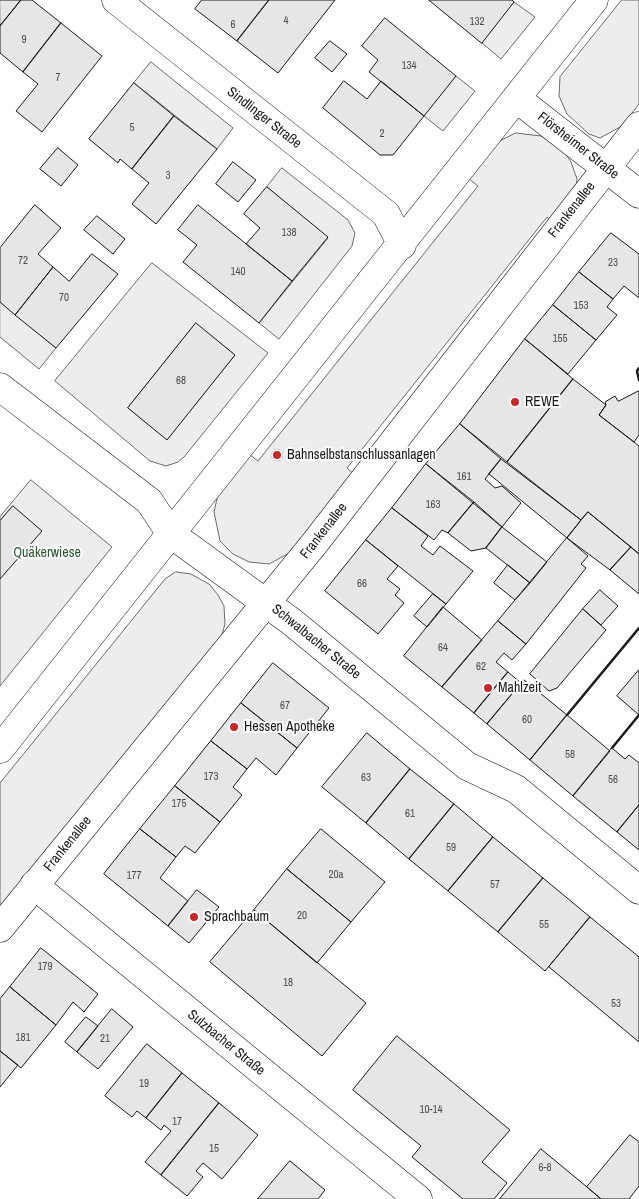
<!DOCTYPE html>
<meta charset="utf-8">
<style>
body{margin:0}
canvas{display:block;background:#fff}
</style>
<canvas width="639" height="1199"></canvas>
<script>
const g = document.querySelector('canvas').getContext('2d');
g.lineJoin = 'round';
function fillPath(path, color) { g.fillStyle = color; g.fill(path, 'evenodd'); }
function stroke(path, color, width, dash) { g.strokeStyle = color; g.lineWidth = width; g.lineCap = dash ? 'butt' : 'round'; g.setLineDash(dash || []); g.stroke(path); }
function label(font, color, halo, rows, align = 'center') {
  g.font = font + ' "Archivo Narrow",sans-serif'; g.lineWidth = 4; g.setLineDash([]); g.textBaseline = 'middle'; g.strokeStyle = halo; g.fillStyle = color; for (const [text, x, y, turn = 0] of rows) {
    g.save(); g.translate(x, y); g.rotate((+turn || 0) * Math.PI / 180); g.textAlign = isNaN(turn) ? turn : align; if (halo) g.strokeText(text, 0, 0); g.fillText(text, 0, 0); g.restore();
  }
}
const built = new Path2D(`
 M622,0H639V104L622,126L600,138L589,134L567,114L559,96L560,77Z
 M514,2L535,17L501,59L482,43Z
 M151,62L233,128L217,149L134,83Z
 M456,76L475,91L443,131L424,116Z
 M516,133L541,136L564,151L571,162L577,179L576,193L554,223L547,217L347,468L356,476L293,551L269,564L249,562L233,554L220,541L214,512L218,494L249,454L258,461L478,186L468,178L496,143Z
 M282,168L348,220L355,233L352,246L279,339L259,323L328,238L267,187Z
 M152,263L268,353L184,457L178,462L166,466L150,461L55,381ZM196,324L235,355L167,439L128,408Z
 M0,302L56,348L39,369L0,337Z
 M31,480L112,547L0,686V517Z
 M176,572L191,574L209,584L218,595L224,606L225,624L219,645L0,917V783L165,579Z`);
const building = new Path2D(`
 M0,0H21L0,26Z
 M21,0H32L61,23L23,72L0,53V26Z
 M202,0H269L237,41L195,9Z
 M269,0H335L278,73L237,41Z
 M429,0H512L514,2L482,43Z
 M385,18L456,76L424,116L369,72L378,60L362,46Z
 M61,23L102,56L42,132L16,111L38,84L23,72Z
 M330,41L347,54L332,72L315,58Z
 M344,81L367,99L381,81L424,116L393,155H380L323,108Z
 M134,83L174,116L132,169L120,159L118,163L89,139Z
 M174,116L217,149L156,224L132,204L149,183L132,169Z
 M58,148L78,165L61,186L40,169Z
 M233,162L256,180L238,202L216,184Z
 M267,187L328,237L292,281L246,244L260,228L244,214Z
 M35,205L61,228L38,254L53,267L15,315L0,302V248Z
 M198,205L292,281L259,323L183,262L197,245L178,230Z
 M97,216L125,239L113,254L84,230Z
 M611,233L639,254V298L624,286L613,299L579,272Z
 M92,254L118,274L56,348L15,315L53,267L69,281Z
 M579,272L613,299L607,307L617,315L596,340L553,305Z
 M553,305L596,340L568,374L525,339Z
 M196,323L235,355L167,440L128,408Z
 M525,339L573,379L507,462L460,424Z
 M573,379L606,405L599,415L639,446V554L588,512L581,520L507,462Z
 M639,391V435L634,442L599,415L606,405L605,402L615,396L618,401Z
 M460,424L501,459L485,479L495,488L502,486L521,503L502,527L426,464Z
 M271.5 455a5.5 5.5 0 1 1 11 0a5.5 5.5 0 1 1-11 0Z
 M501,459L581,520L567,538L489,474Z
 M426,464L474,502L448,533L442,530L434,540L392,508Z
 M474,502L502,527L486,548L471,551L448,533Z
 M13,506L42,531L0,579V521Z
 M392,508L428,536L421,546L433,555L440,546L473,571L446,604L366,540Z
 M588,512L631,547L610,570L567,538Z
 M502,527L547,562L530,583L486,548Z
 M567,538L588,556L581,564L586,568L526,644L498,621Z
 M366,540L398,566L387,579L400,589L395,595L404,603L378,634L325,591Z
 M631,547L639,554V594L610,570Z
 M508,565L530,583L515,600L494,583Z
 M600,590L618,606L601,625L583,609Z
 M433,594L446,604L427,627L414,616Z
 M443,607L482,640L442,687L404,656Z
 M583,609L606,630L557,688L549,691L530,674Z
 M498,621L526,644L512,660L504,653L496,662L508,672L474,713L442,687Z
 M273,663L329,708L297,748L241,703Z
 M639,670V715L617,696Z
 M508,672L521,683L487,724L474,713Z
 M524,680L567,715L530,760L487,724Z
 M241,703L297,748L276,775L256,758L247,769L211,741Z
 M567,715L610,751L573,796L530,760Z
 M367,733L410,769L366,823L322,787Z
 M211,741L247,769L233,787L242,795L220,822L175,786Z
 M612,748L625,759L629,755L639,763V805L617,832L573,796Z
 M410,769L454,804L409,859L366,823Z
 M175,786L220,822L195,853L185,846L176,857L140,829Z
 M454,804L493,837L448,891L409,859Z
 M639,805V850L617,832Z
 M140,829L176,857L160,878L188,901L168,926L104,874Z
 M321,829L385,882L351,922L287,869Z
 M493,837L543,878L498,932L448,891Z
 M287,869L351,922L317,963L254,910Z
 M543,878L590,917L545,971L498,932Z
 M197,890L219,907L189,943L168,926Z
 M254,910L366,1003L322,1056L210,962Z
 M590,917L639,957V1042L549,967Z
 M41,948L98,994L84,1012L73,1002L56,1025L10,987Z
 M10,987L56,1025L21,1068L0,1051V999Z
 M112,1009L133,1027L98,1069L77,1052Z
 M86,1017L98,1026L77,1052L65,1042Z
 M397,1036L510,1130L482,1162L507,1183L494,1199H463L412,1157L421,1146L353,1090Z
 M147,1044L182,1073L146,1118L137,1111L132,1117L105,1096Z
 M0,1051L18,1065L0,1087Z
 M182,1073L219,1103L161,1175L145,1162L171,1131L164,1125L161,1130L146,1118Z
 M219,1103L258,1135L222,1179L203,1163L196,1171L203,1177L187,1196L161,1175Z
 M630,1135L639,1142V1186L629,1199H601L587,1187Z
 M541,1149L587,1187L601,1199H500Z
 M290,1161L325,1190L318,1199H258Z`);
const minor = new Path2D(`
 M116,0L386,214L402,245
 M516,98L639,194
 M0,387L149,501L171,534L292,622L467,766L516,789L639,890
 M0,749L594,0
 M34,885L418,1199
 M0,928L314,544L639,126`);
const wall = new Path2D(`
 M639,368L637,371L639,380
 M567,715L639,628
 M612,748L639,715`);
const markers = [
 [515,402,5,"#c62828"],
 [277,455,5,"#c62828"],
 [488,688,5,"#c62828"],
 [234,727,5,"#c62828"],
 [194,917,5,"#c62828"]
];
const numberNames = [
 ["4",286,21],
 ["132",477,22],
 ["6",233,25],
 ["9",24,40],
 ["134",409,66],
 ["7",58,78],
 ["5",132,128],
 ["2",382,134],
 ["3",168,176],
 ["138",289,233],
 ["72",23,261],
 ["23",613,263],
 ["140",238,272],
 ["70",64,298],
 ["153",581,306],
 ["155",560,339],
 ["68",181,381],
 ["161",464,477],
 ["163",433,505],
 ["66",362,584],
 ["64",443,648],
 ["62",481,667],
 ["67",285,706],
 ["60",527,720],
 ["58",570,755],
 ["173",211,777],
 ["63",366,778],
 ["56",613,780],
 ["175",179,804],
 ["61",410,814],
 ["59",451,848],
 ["20a",336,875],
 ["177",134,876],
 ["57",495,885],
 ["20",302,916],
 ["55",544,925],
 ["179",45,967],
 ["18",288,983],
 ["53",616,1004],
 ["181",23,1038],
 ["21",105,1039],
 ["19",144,1084],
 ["10-14",431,1110],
 ["17",177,1122],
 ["15",214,1149],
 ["6-8",545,1168]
];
const streetNames = [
 ["Sindlinger Straße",264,118,38],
 ["Flörsheimer Straße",578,146,38],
 ["Frankenallee",572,210,-52],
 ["Frankenallee",324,531,-52],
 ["Schwalbacher Straße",316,642,39],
 ["Frankenallee",68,844,-51],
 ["Sulzbacher Straße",226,1043,39]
];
const poiNames = [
 ["REWE",525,402],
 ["Bahnselbstanschlussanlagen",287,455],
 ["Mahlzeit",498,688],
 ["Hessen Apotheke",244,727],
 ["Sprachbaum",204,917]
];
const parkNames = [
 ["Quäkerwiese",47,553]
];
fillPath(built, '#ededed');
stroke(built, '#6a6a6a', 1);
fillPath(building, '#e6e6e6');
stroke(building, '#1a1a1a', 1);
stroke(minor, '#1a1a1a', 29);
stroke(minor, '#fff', 28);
stroke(wall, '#1a1a1a', 2.5);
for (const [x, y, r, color] of markers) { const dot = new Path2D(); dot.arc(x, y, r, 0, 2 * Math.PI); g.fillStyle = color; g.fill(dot); stroke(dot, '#fff', 2); }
label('11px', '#4d4d4d', null, numberNames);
label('14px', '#1a1a1a', '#fff', streetNames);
label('14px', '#1a1a1a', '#fff', poiNames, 'left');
label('14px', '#2b5a34', '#fff', parkNames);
</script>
